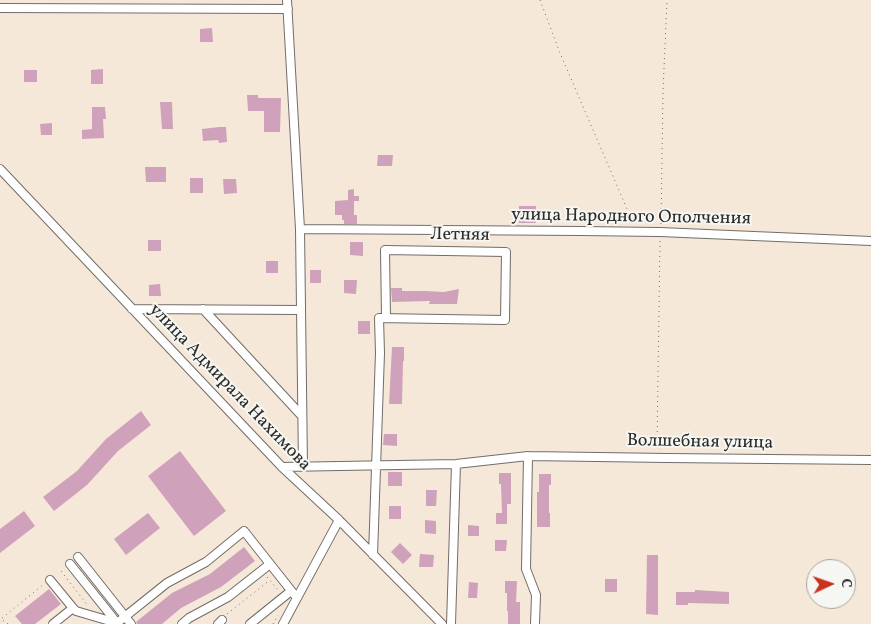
<!DOCTYPE html>
<meta charset="utf-8">
<style>
body{margin:0}
#map{position:relative;width:871px;height:624px;overflow:hidden;background:#f5e8d8;font-family:Vollkorn,serif}
canvas{display:block}
.north{position:absolute;left:806px;top:559px;width:50px;height:50px;box-sizing:border-box;background:#f6f6f2;border:1px solid #a5a5a2;border-radius:50%;rotate:87deg;font-size:14px;font-weight:700;line-height:20px;text-align:center;color:#2b2b2b}
.north::after{content:'';display:block;margin:auto;width:18px;height:22px;background:#c8321e;clip-path:polygon(50% 0,100% 100%,50% 72%,0 100%)}
</style>
<div id="map">
<canvas width="871" height="624"></canvas>
<div class="north">С</div>
</div>
<script>
const g = document.querySelector('canvas').getContext('2d');
g.lineJoin = 'round';
function fillPath(path, color) { g.fillStyle = color; g.fill(path, 'evenodd'); }
function stroke(path, color, width, dash) { g.strokeStyle = color; g.lineWidth = width; g.lineCap = dash ? 'butt' : 'round'; g.setLineDash(dash || []); g.stroke(path); }
function label(font, color, halo, rows, align = 'center') {
  g.font = font + ' Vollkorn,serif'; g.lineWidth = 4; g.setLineDash([]); g.textBaseline = 'middle'; g.strokeStyle = halo; g.fillStyle = color; for (const [text, x, y, turn = 0] of rows) {
    g.save(); g.translate(x, y); g.rotate((+turn || 0) * Math.PI / 180); g.textAlign = isNaN(turn) ? turn : align; if (halo) g.strokeText(text, 0, 0); g.fillText(text, 0, 0); g.restore();
  }
}
const building = new Path2D(`
 M212,28L213,42H200V29Z
 M103,69V84H91V70Z
 M24,70H37V82H24Z
 M247,95H258V98H281L280,132H264V111H248Z
 M160,102H172L173,129H162Z
 M92,107H105L106,119H103L104,138L82,139V130L92,129Z
 M52,123V135H41L40,124Z
 M219,127H226L227,142L219,143L218,140L203,141L202,129Z
 M378,155H393L392,166H377Z
 M145,167H166V182H146Z
 M190,178H203V193H190Z
 M223,179H236L237,193L224,194Z
 M354,189V196H359V201H354V215H357V224H344V220H342V215H335V201L348,200V190Z
 M519,206H536V223H519Z
 M148,240H161V251H148Z
 M350,242H363V256L350,255Z
 M266,261H278V273H266Z
 M310,270H321V283H310Z
 M344,280H357L356,294L344,293Z
 M160,284L161,296H149V285Z
 M391,288H402V291H425L444,292L459,289L457,304H429L430,301L392,302Z
 M358,321H370V334H358Z
 M392,347H404V361H403L402,404H389Z
 M141,411L151,425L118,451L87,485L54,511L43,497L77,471L106,439Z
 M384,434H397V446L383,445Z
 M180,451L226,511L194,536L148,476Z
 M388,472H402V486H388Z
 M499,473H511V504H507V524H496V513H502L501,484H499Z
 M539,474H551V485H549V513H550V527H537V492H539Z
 M426,490H437L436,506H426Z
 M389,506H401V519H389Z
 M24,511L35,526L0,553V529Z
 M148,513L160,528L126,555L114,539Z
 M425,520L436,521V534L425,533Z
 M468,525L479,526V536H468Z
 M495,540H507L506,551H495Z
 M400,543L412,555L403,564L391,552Z
 M244,547L255,561L221,587L181,608L162,624H137L136,622L172,593L210,574Z
 M420,554L434,555L433,567H419Z
 M647,555H658V615L646,614Z
 M605,579H617V592H605Z
 M505,581H517L516,602H520V624H508V611H507V593H505Z
 M469,582L478,583L477,598H468Z
 M49,589L61,604L35,624H22L15,616Z
 M695,590L729,592V604L688,603V605H676V592H695Z`);
const path = new Path2D(`
 M540,0L560,53L633,223
 M661,224L663,92L667,0
 M660,241L657,444L661,450
 M61,571L88,606
 M267,577L279,591
 M227,614L270,580
 M8,624L1,619L44,584
 M273,624L278,615`);
const minor = new Path2D(`
 M287,0L300,229L303,466
 M0,8L288,9
 M0,169L282,467L339,520L442,624
 M300,229L580,231L660,232L871,241
 M132,309L301,310
 M203,309L302,416
 M528,456L526,569L536,595L535,624
 M282,467L456,464L528,456L667,458L871,460
 M373,555L380,353L379,318L505,320L506,252L385,250L386,318
 M78,557L131,624
 M70,564L117,623L116,624
 M50,580L73,608
 M117,623L167,583L206,562L244,531L297,598
 M53,624L73,608L76,611L117,623
 M182,624L189,618L228,597L270,564
 M218,624L222,620
 M250,624L291,591
 M283,624L339,520
 M451,624L456,464`);
const streetNames = [
 ["улица Народного Ополчения",631,218,1],
 ["Летняя",460,236,1],
 ["улица Адмирала Нахимова",229,388,46],
 ["Волшебная улица",700,443,1]
];
fillPath(building, '#d0a1ba');
stroke(minor, '#726d68', 10);
stroke(path, '#726d68', 1, [1, 4]);
stroke(minor, '#fff', 8);
label('18px', '#2b2b2b', '#f6f6f2', streetNames);
</script>
